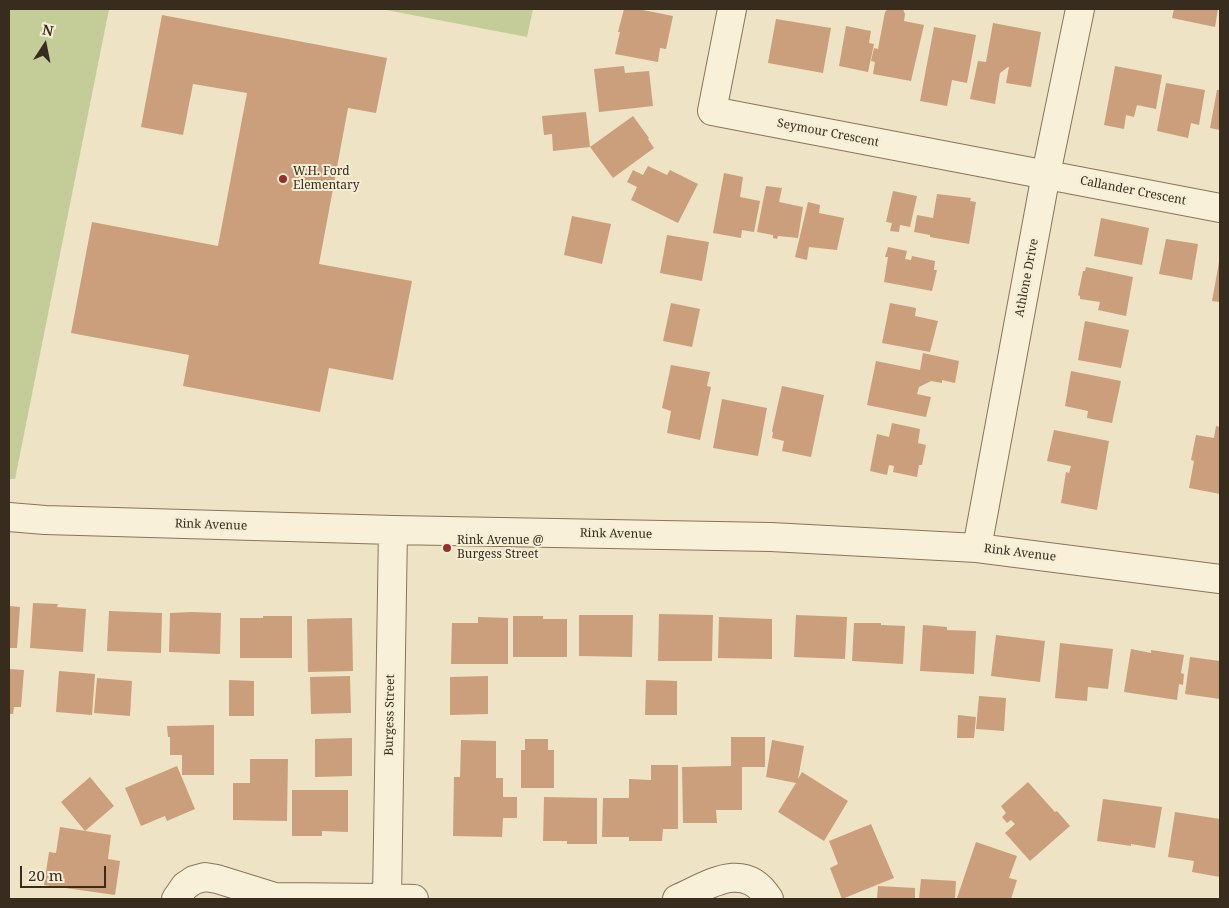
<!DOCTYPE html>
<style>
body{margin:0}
#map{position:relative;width:1229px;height:908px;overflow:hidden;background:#eee3c4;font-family:"Noto Serif",serif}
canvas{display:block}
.frame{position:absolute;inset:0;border:10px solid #382c1f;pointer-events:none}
.north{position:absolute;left:20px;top:20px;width:50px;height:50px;-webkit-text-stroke:4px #f5edd4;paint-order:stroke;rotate:11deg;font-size:14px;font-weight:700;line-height:20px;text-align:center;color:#382c1f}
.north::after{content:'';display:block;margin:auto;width:18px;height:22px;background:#382c1f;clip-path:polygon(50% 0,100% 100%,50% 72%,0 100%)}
.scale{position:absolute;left:20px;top:866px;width:86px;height:22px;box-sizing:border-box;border:2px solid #382c1f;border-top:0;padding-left:6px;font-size:15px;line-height:18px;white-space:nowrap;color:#382c1f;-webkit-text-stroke:4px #f5edd4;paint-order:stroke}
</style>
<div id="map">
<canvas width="1229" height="908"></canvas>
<div class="frame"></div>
<div class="north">N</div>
<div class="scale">20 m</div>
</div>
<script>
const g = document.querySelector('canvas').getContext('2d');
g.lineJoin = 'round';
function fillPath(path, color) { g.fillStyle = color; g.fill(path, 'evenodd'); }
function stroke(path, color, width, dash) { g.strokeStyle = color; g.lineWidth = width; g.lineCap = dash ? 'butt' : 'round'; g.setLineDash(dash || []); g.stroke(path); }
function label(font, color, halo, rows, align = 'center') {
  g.font = font + ' "Noto Serif",serif'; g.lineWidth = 4; g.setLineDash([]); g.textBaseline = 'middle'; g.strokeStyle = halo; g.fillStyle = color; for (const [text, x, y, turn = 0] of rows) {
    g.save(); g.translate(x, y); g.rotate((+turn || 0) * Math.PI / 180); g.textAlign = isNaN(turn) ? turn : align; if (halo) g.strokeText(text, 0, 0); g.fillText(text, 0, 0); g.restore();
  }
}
const green = new Path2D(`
 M9,9H109L15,479H9Z
 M381,9H533L527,37Z`);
const building = new Path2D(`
 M624,9H638L673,16L666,49L660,48L658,62L615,54L620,32H618Z
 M888,9H903L905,14L904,21L924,25L911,81L873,74L875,62L871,61L874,48L878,49L885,12Z
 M1174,9H1218L1215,27L1172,18Z
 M162,15L387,58L376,113L348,108L319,264L412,281L393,380L329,368L320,412L183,386L189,355L71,333L92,222L218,246L247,93L193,84L183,135L141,127Z
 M776,19L831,28L823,73L768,63Z
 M993,23L1041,32L1031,87L1006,83L1009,67H1008L1000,73L995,104L970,99L978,61L986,62Z
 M846,26L871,31L869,43L874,44L868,72L839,66Z
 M934,27L976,35L967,83L952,80L947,106L920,101Z
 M624,66L625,73L649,71L653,106L599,112L594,69Z
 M1115,66L1162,75L1156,109L1137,105L1134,117L1126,115L1124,129L1104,125Z
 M1166,83L1205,90L1199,125L1191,123L1188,138L1157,131Z
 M1217,90H1220V130L1210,128Z
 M586,112L590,147L553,151L552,134L544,135L542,116Z
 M633,116L649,138L648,139L654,148L613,178L590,147Z
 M648,166L667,175L670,170L698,184L678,223L631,200L637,187L627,182L633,170L643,175Z
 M724,173L743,177L740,197L760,201L754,232L742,230L741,238L713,233Z
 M766,186L782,188L779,202L803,207L798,238L778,236L777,239L773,238V235L757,232Z
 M893,191L917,196L910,227L900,225L899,232L890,231L892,223L886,222Z
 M937,194L971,198L970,201L976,202L969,244L930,237V235L914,232L917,215L933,218Z
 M808,202L820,205L819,213L844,218L837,250L809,247L807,260L795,257Z
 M572,216L611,224L602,264L564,255Z
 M1101,218L1149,228L1142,265L1094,256Z
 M667,235L709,242L702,281L660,273Z
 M1166,239L1198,244L1192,280L1159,274Z
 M888,247L907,251L905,259L911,260L912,256L935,261L934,270H937L932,291L884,282L888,257H885Z
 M1219,262H1220V302L1212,301Z
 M1086,267L1133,277L1126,316L1098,310L1100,302L1080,299V296L1078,295L1083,271H1085Z
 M671,303L700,309L692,347L663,341Z
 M890,303L916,308L915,316L938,321L930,352L882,343Z
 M1085,321L1129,330L1121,368L1078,360Z
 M923,353L959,361L955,383L942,380V383L931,381L919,387L917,394L931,397L926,417L867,405L876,361L920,370Z
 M671,365L710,372L707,386L711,387L700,440L667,433L671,411L662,408Z
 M1071,371L1121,381L1112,423L1087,418L1088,411L1065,406Z
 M782,386L824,395L811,457L782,451L784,441L772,438L773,433L772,431Z
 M722,399L767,408L758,456L713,448Z
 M892,423L920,429L918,443L926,445L922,465H919L917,477L893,472L894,466L889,465L887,475L870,471L877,434L889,437Z
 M1216,426L1220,427V494L1189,488L1194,461L1191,460L1196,435L1214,438Z
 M1054,430L1109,441L1097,510L1061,503L1066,472L1069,473L1071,466L1047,461Z
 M33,603L58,604L57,607L86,609L83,652L30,648Z
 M9,606L20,607L17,648H9Z
 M109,611L162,613L161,653L107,651Z
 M192,612L221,613L220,654L169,652L170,613Z
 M659,614L713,615L712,661H658Z
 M579,615H633L632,657L579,656Z
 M796,615L847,617L845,659L794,657Z
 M263,616H292V658H240V618H263Z
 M513,616H543V619H567V657H513Z
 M478,617L508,618V664H451L452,623H478Z
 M719,617L772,619V659L718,658Z
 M352,618L353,671L308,672L307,619Z
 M854,623H881V625L905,626L903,664L852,661Z
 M923,625L947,627V630L976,631L974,674L920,671Z
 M996,635L1045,641L1040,682L991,676Z
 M1060,643L1113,649L1108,689L1088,687L1087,701L1055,698Z
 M1131,649L1151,653V650L1184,655L1181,673L1184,674L1183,685L1179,684L1177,700L1124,692Z
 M1190,657L1220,661V699L1185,694Z
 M9,669L24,670L21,707H14L13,714H9Z
 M59,671L95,674L92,715L56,712Z
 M350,676L351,713L311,714L310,677Z
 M488,676V714L450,715V677Z
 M97,678L132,681L130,716L94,713Z
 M229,680L254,681V716H229Z
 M646,680L677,681V715H645Z
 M979,696L1006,698L1004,731L976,729Z
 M958,715L976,717L974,738H957Z
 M214,725V775H182V755H170V737H168L167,726Z
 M731,737H765V767H742V810H716L717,823H683L682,767L731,766Z
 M352,738V776L315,777V739Z
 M525,739H548V750H554V788H521V750H525Z
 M461,740L496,741V778H503V797H517V818H503L502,837L453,836L454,777H460Z
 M772,740L804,746L798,779L802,772L848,801L824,841L778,812L796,783L766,777Z
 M250,759H288L287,821L233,820V783H250Z
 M651,765H678V829H663L662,841H629V837H602L603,798H629V779L651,780Z
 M177,766L195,809L167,821L165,816L141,826L125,788Z
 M90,777L114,806L85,831L61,802Z
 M1028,782L1055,812L1057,811L1070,826L1030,861L1005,833L1015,824L1011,820L1007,823L1002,817L1006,813L1001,806Z
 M292,790H348V832L322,831V836H292Z
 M544,797L597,798V844H567V841H543Z
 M1103,799L1162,807L1155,848L1131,844V846L1097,841Z
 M1175,812L1220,819V877L1192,872L1194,861L1168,857Z
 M871,824L894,878L842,899L830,868L838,864L829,841Z
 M60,827L111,835L108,859L120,861L115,895L44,885L49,852L56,853Z
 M976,842L1017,856L1009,878L1017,880L1011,899H963L957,898Z
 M921,879L956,881L955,899H919Z
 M878,886L915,888V899H877Z`);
const minor = new Path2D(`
 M732,9L712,111L1220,208
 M9,517L45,520L393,530L771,537L977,548L1220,579
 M977,548L1046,174L1080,9
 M176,899L185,886L194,880L205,877L217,879L275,897L387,898L414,899
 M387,899L393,530
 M677,899C709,885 744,859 769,899`);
const markers = [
 [283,179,5,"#972f2b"],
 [447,548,5,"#972f2b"]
];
const streetNames = [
 ["Seymour Crescent",828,133,11],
 ["Callander Crescent",1133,191,11],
 ["Athlone Drive",1027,278,-79],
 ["Rink Avenue",211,525,2],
 ["Rink Avenue",616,534,1],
 ["Rink Avenue",1020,553,7],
 ["Burgess Street",390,715,-89]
];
const poiNames = [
 ["W.H. Ford",293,172],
 ["Elementary",293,186],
 ["Rink Avenue @",457,541],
 ["Burgess Street",457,555]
];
fillPath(green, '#c4cc98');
fillPath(building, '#cb9f7b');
stroke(minor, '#88755b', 30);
stroke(minor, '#f8f0d8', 28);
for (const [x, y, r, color] of markers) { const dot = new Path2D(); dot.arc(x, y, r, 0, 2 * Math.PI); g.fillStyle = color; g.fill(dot); stroke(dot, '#f5edd4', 2); }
label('12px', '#382c1f', '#f5edd4', streetNames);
label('12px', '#382c1f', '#f5edd4', poiNames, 'left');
</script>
